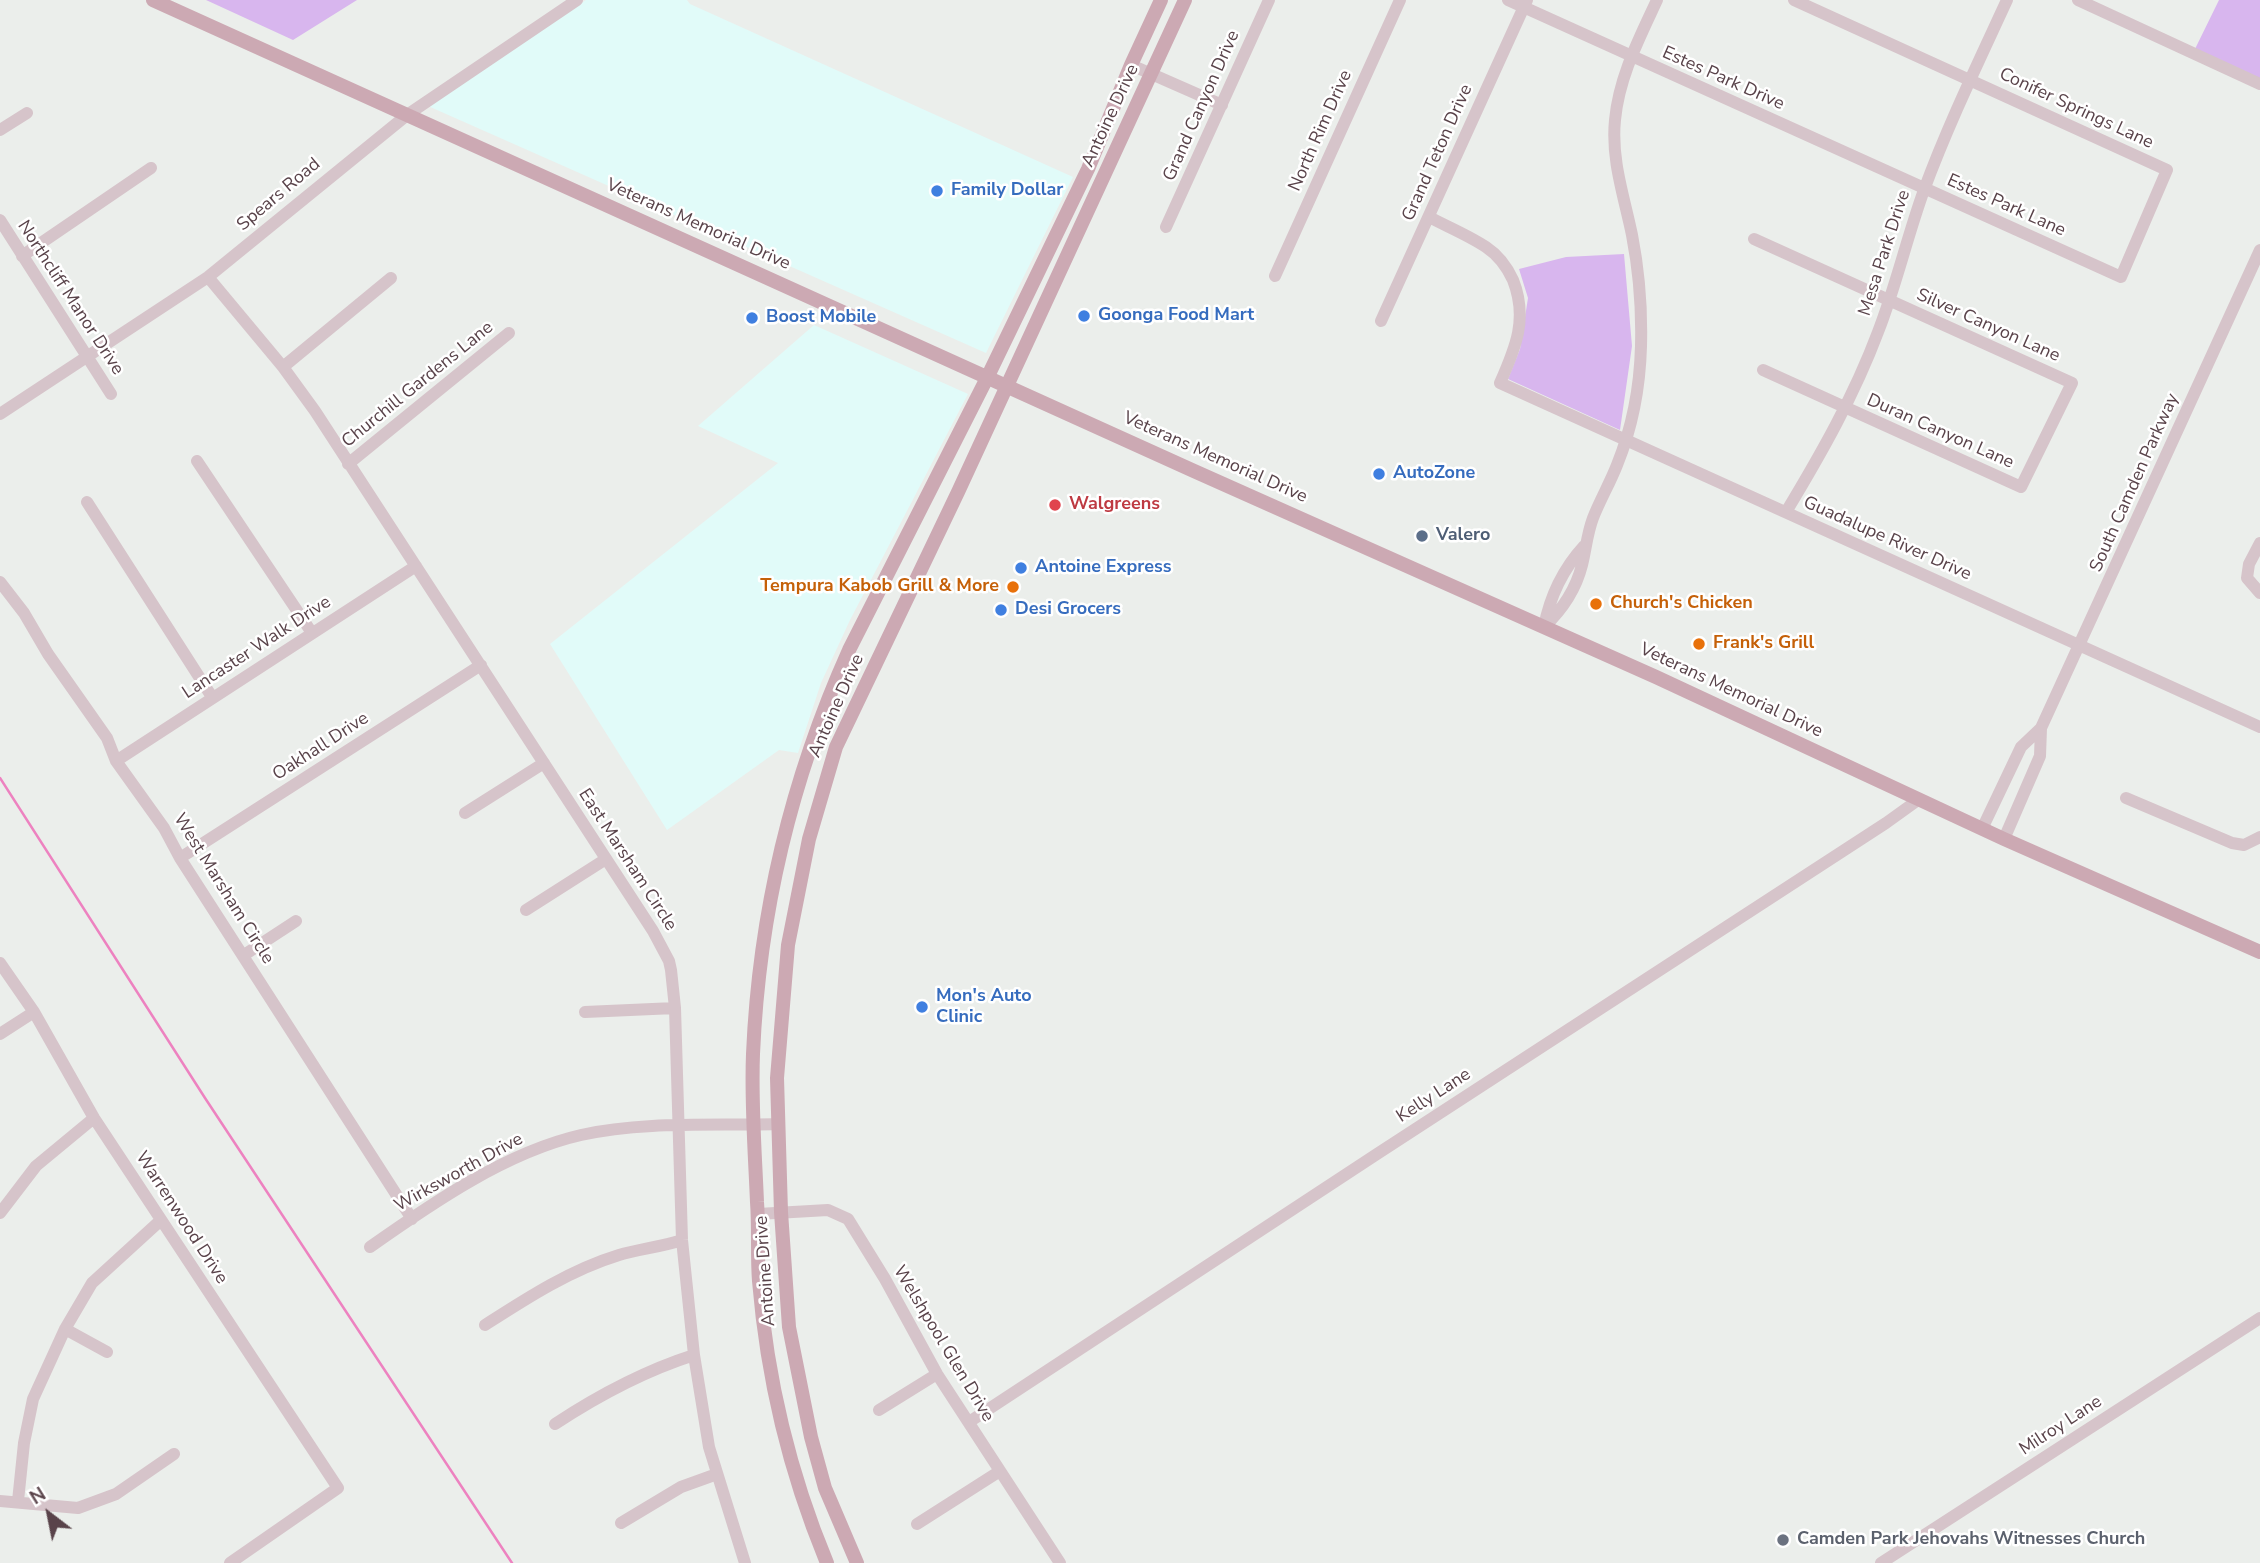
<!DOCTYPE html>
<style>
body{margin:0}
#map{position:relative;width:2260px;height:1563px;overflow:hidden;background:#ebeeeb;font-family:"Nunito Sans",sans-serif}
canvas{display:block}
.north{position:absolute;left:14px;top:1479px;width:70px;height:70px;-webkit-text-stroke:5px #fff;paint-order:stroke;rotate:328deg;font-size:19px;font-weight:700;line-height:28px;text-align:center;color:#59434a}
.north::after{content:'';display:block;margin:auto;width:24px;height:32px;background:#59434a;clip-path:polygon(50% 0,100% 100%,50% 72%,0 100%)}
</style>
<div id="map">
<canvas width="2260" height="1563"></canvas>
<div class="north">N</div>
</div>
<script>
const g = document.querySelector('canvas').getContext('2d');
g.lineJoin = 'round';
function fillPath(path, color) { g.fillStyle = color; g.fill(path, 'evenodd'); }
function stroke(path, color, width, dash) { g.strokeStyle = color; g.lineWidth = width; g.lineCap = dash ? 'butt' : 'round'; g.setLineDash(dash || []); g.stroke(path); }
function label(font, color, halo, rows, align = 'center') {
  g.font = font + ' "Nunito Sans",sans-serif'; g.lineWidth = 5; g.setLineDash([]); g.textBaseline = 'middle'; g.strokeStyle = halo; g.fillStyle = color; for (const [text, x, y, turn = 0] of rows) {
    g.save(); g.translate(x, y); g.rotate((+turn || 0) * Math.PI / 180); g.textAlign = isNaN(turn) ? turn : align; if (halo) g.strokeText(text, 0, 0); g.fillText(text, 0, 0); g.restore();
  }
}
const commercial = new Path2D(`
 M586,0H687L690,4L1073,177L986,353L428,106Z
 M814,325L968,394L850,620L821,683L798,753L779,750L667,830L550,644L778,463L698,426Z`);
const green = new Path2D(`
 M206,0H357L293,40Z
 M2219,0H2260V79L2195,49Z
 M1624,254L1632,346L1620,430L1508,379L1520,349L1528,298L1519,269L1566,257Z`);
const stream = new Path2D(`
 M0,778L205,1098L512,1563`);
const minor = new Path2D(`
 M1508,0L2121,277L2167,170L1794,0
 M2078,0L2260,84
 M1131,65L1222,105
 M0,130L27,113
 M1429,217C1448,227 1468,235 1486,247C1498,255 1507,267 1513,280C1528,318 1516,347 1500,383L2260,727
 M0,220L111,394
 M1166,227L1269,0
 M1754,239L2072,383L2021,487L1763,370
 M22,256L151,168
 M1275,276L1400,0
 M208,277L283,367L315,411L653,931L669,961L671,970L675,1008L682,1240L694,1355L709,1447L745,1563
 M1381,321L1527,0
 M283,367L391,278
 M0,414L208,277L407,115L577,0
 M197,461L312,633
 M348,464L509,333
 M87,502L212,697
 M1786,512C1821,454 1854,396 1878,332C1896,286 1907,237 1924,190C1948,125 1978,63 2007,0
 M2260,543L2249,564L2247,578L2260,593
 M0,582L24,613L48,654L107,738L116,761L164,828L180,858L412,1219
 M1544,627C1562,610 1576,589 1582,565C1586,549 1587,534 1593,518C1600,500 1610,483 1617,465C1632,428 1640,386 1641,346C1642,309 1639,271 1632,235C1624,196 1611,160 1615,120C1619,77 1639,39 1657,0
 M1544,627C1550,596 1563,569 1584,546
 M116,761L416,566
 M2126,798L2232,843L2244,845L2260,837
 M465,813L544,763
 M1982,829L2021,747L2041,728L2260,250
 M2004,839L2040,756L2041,728
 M180,858L481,665
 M526,910L606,859
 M244,955L296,921
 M0,963L34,1012L94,1118L338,1488L230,1563
 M585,1012L675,1008
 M0,1034L34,1012
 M0,1213L36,1166L94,1118
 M758,1214L828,1210L848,1219L885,1279L937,1374L1060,1563
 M370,1247C431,1204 506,1152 581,1135C644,1121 714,1126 778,1124
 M485,1325C527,1298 570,1270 619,1255C639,1249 661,1247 682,1240
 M65,1329L107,1352
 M879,1410L937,1374
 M969,1422L1377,1154L1886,823L1918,800
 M555,1424C599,1395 644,1371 694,1355
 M0,1501L78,1508L116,1494L174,1454
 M18,1501L24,1443L33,1399L65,1329L92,1283L161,1220
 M621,1523L681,1487L717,1474
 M917,1524L1000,1471
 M1881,1563L2260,1318`);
const major = new Path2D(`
 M153,0L1194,471L1656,677L2004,839L2260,952
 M827,1563C790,1474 767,1378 759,1281C757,1255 759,1228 757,1202C755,1153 751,1103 753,1054C759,914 792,777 849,650L987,378L1088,169L1131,65L1161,0
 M857,1563L825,1488L811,1437L789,1327L781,1212L777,1078L788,945L809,839L836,747L958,492L1185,0`);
const markers = [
 [937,191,7,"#3f7fe0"],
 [1084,316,7,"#3f7fe0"],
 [752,318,7,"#3f7fe0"],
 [1379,474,7,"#3f7fe0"],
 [1055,505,7,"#e0444e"],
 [1422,536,7,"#5c6f8a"],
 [1021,568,7,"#3f7fe0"],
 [1013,587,7,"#e8710a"],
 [1596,604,7,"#e8710a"],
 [1001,610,7,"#3f7fe0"],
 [1699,644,7,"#e8710a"],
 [922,1007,7,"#3f7fe0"],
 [1783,1540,7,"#6b7280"]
];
const streetNames = [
 ["Estes Park Drive",1723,79,24],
 ["Grand Canyon Drive",1202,106,-66],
 ["Conifer Springs Lane",2076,109,25],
 ["Antoine Drive",1111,116,-65],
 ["North Rim Drive",1321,131,-66],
 ["Grand Teton Drive",1438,153,-66],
 ["Spears Road",279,195,-40],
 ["Estes Park Lane",2006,206,24],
 ["Veterans Memorial Drive",698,225,24],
 ["Mesa Park Drive",1885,253,-72],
 ["Northcliff Manor Drive",70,298,57],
 ["Silver Canyon Lane",1988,326,24],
 ["Churchill Gardens Lane",418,385,-39],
 ["Duran Canyon Lane",1940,432,24],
 ["Veterans Memorial Drive",1215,458,24],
 ["South Camden Parkway",2135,483,-66],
 ["Guadalupe River Drive",1887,539,24],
 ["Lancaster Walk Drive",257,648,-33],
 ["Veterans Memorial Drive",1731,691,25],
 ["Antoine Drive",837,706,-66],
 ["Oakhall Drive",321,747,-33],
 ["East Marsham Circle",627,860,57],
 ["West Marsham Circle",223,889,58],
 ["Kelly Lane",1434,1096,-33],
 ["Wirksworth Drive",459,1173,-29],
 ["Warrenwood Drive",181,1218,57],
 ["Antoine Drive",766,1271,-94],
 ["Welshpool Glen Drive",943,1344,59],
 ["Milroy Lane",2061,1426,-33]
];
const shopNames = [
 ["Family Dollar",951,191],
 ["Goonga Food Mart",1098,316],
 ["Boost Mobile",766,318],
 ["AutoZone",1393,474],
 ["Antoine Express",1035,568],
 ["Desi Grocers",1015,610],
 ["Mon's Auto",936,997],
 ["Clinic",936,1018]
];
const healthNames = [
 ["Walgreens",1069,505]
];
const serviceNames = [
 ["Valero",1436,536]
];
const foodNames = [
 ["Tempura Kabob Grill & More",999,587,"right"],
 ["Church's Chicken",1610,604],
 ["Frank's Grill",1713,644]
];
const worshipNames = [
 ["Camden Park Jehovahs Witnesses Church",1797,1540]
];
fillPath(commercial, '#e1fbf9');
fillPath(green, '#d8b6ee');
stroke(stream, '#ed82c0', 2.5);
stroke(minor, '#d6c4ca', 12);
stroke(major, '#cca9b3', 14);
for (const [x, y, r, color] of markers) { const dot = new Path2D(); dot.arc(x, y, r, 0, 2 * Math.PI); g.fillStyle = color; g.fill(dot); stroke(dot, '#fff', 2.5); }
label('18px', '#59434a', '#fff', streetNames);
label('bold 18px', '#366cbe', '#fff', shopNames, 'left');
label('bold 18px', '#be3a42', '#fff', healthNames, 'left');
label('bold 18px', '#4e5e75', '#fff', serviceNames, 'left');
label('bold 18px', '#c56008', '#fff', foodNames, 'left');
label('bold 18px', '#5b616d', '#fff', worshipNames, 'left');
</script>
